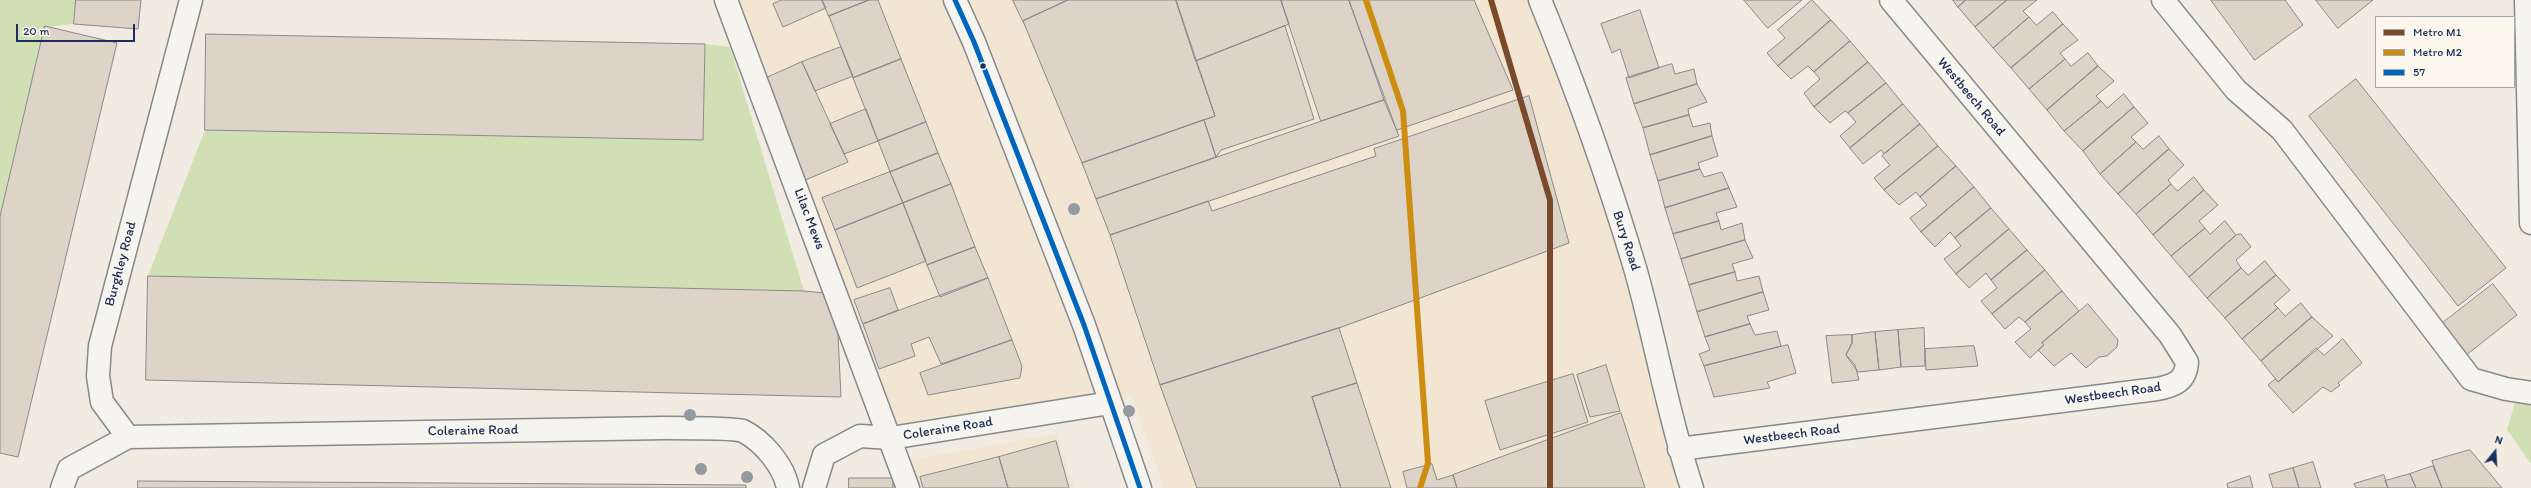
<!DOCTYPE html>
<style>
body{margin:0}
#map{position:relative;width:2531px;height:488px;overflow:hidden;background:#f1ebe1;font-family:Itim,sans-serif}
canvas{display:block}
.legend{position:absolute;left:2375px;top:16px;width:140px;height:72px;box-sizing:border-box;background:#fbf7ec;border:1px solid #a1a7b3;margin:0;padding:5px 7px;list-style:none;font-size:12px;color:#1b2f5e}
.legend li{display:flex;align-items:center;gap:8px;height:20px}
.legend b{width:20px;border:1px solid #a1a7b3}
.north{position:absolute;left:2475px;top:432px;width:40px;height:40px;-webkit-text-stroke:3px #fbf7ec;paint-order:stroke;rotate:18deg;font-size:11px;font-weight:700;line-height:16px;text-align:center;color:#1b2f5e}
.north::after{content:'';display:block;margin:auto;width:14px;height:18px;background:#1b2f5e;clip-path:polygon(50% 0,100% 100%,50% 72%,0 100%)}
.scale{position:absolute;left:16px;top:24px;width:119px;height:18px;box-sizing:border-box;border:2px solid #1b2f5e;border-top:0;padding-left:5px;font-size:12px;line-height:14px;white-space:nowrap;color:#1b2f5e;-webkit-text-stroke:3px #fbf7ec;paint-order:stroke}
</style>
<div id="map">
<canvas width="2531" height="488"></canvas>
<ul class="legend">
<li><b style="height:5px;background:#7a4b2a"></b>Metro M1</li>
<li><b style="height:5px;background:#cb8e13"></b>Metro M2</li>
<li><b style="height:5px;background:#0065bd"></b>57</li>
</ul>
<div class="north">N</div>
<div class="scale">20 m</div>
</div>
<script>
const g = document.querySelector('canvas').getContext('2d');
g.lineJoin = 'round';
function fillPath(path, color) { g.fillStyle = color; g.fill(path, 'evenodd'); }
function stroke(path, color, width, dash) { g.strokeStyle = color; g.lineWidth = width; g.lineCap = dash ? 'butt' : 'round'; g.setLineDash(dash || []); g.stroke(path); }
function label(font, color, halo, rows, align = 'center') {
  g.font = font + ' Itim,sans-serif'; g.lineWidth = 3; g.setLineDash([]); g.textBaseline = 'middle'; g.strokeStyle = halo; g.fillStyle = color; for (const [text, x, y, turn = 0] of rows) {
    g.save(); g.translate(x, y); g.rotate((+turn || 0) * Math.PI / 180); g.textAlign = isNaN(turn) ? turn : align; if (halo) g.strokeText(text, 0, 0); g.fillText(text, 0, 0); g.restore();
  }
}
const built = new Path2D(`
 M726,0H1540L1573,79L1692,488H1164L1132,396L1110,403L891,438Z
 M1056,434L1074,488H918L910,460Z`);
const green = new Path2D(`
 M0,0H76L74,24L45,27L0,217Z
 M705,44L730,47L804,291L148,276L205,130L703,140Z
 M2517,396L2531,402V464L2507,430Z`);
const building = new Path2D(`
 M76,0H141L138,29L74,24Z
 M782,0H822L826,8L783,27L773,4Z
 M822,0H869L829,16Z
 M869,0H878L901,59L853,78L829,16Z
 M1013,0H1068L1023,21Z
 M1068,0H1176L1215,116L1082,163L1023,21Z
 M1176,0H1281L1289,24L1196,61Z
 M1281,0H1349L1384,100L1321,121Z
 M1349,0H1474L1513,90L1397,130Z
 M1744,0H1802L1768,28Z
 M1812,0L1831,20L1778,66L1767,53L1785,38L1778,30Z
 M1953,0H1966L1958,7Z
 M1966,0H2007L1975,27L1958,7Z
 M2007,0H2037L2023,11L2029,17L1993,48L1975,27Z
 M2211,0H2285L2303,25L2255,60Z
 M2316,0H2373L2338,28Z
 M1640,10L1659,68L1629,78L1620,49L1612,53L1601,24Z
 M2053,12L2063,24L2011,68L1993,48L2029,17L2036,25Z
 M1831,20L1850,41L1814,72L1808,66L1791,79L1778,66Z
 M2063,24L2078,40L2060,53L2065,59L2029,89L2011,68Z
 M45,26L117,43L18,457L0,453V217Z
 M1285,26L1314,119L1221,150L1216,157L1204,120L1215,116L1196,61Z
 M206,34L705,44L703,140L205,130Z
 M1850,41L1868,62L1814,107L1804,93L1820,79L1814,72Z
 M841,47L853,76L815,91L802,62Z
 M2088,53L2098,66L2047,110L2029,89L2065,59L2071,66Z
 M901,59L926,122L878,141L853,78Z
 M802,62L848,162L803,181L762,80Z
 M1868,62L1886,83L1848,113L1845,111L1830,123L1814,107Z
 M1672,64L1675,74L1694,69L1697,84L1634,104L1626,78Z
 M2098,66L2114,81L2096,96L2101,101L2064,131L2047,110Z
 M2356,79L2506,268L2458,306L2309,116Z
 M1886,83L1903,104L1850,148L1840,136L1856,122L1848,113Z
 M1697,84L1707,102L1688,109L1689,115L1643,128L1634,104Z
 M2124,94L2134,107L2083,151L2064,131L2101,101L2107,108Z
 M1529,96L1569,243L1339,328L1160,385L1110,235L1208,201L1212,211L1376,156L1374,149Z
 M1384,100L1399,136L1110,235L1096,199Z
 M1903,104L1920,124L1884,154L1881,150L1863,164L1850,148Z
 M2134,107L2148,123L2131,137L2136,142L2100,174L2083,151Z
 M866,109L878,141L844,154L830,124Z
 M1689,115L1693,127L1710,123L1712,136L1650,155L1643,128Z
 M1204,120L1216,157L1096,199L1082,163Z
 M926,122L938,153L890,172L878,141Z
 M1920,124L1938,146L1884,190L1874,178L1890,165L1882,156Z
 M1712,136L1718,156L1698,163L1700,169L1658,181L1650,155Z
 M2159,136L2169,149L2118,194L2100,174L2136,142L2143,149Z
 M1938,146L1956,166L1920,197L1916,192L1899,205L1884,190Z
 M2169,149L2184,165L2168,180L2171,184L2136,214L2118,194Z
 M938,153L951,184L903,203L890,172Z
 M1956,166L1974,187L1921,232L1910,218L1927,205L1920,197Z
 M1700,169L1704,177L1722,172L1729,188L1665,208L1658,181Z
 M890,172L903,203L835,230L822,198Z
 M2194,177L2204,190L2153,235L2136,214L2171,184L2177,191Z
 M951,184L975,247L927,265L903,203Z
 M1974,187L1991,208L1955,238L1950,232L1935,247L1921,232Z
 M1729,188L1737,207L1716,213L1719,221L1673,234L1665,208Z
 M2204,190L2218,205L2199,221L2205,228L2171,256L2153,235Z
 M903,203L926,261L857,288L835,230Z
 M1991,208L2009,229L1956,274L1944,259L1961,246L1955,238Z
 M1719,221L1721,230L1742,223L1745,240L1681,259L1673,234Z
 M2225,221L2236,235L2189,277L2171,256L2205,228L2210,234Z
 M2009,229L2027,250L1991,280L1986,273L1969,288L1956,274Z
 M2241,234L2251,247L2236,260L2241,268L2207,298L2189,277L2236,235Z
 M1745,240L1753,258L1732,264L1735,272L1689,285L1681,259Z
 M975,247L988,278L940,297L927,265Z
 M2027,250L2045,270L1992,314L1981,301L1997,288L1991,280Z
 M2265,261L2276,275L2225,318L2207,298L2241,268L2248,275Z
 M2045,270L2062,291L2025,322L2019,317L2005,329L1992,314Z
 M1735,272L1737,281L1759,276L1763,292L1697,312L1689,285Z
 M2276,275L2290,290L2274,304L2278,308L2242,339L2225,318Z
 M148,276L804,291L836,294L841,397L146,380Z
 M988,278L1012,340L941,364L929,337L911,344L915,356L879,369L863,324Z
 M2493,284L2517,315L2465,356L2440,325Z
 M890,288L898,310L863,324L854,300Z
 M2062,291L2079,311L2042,343L2044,345L2030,358L2015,342L2031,329L2025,322Z
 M1763,292L1769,310L1747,316L1750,324L1705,337L1697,312Z
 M2301,303L2312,317L2261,361L2242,339L2278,308L2285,316Z
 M2088,304L2118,340L2117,347L2107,356L2099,357L2086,368L2071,353L2054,366L2038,350L2044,345L2042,343Z
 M2312,317L2333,336L2278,382L2261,361Z
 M1750,324L1755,335L1777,331L1781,346L1704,366L1699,354L1710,350L1705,337Z
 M1339,328L1357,383L1312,397L1341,488H1197L1160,385Z
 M1924,328L1925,366L1901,367L1898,330Z
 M1898,330L1901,367L1879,370L1875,332Z
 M1875,332L1879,370L1858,372L1846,355L1852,343V335Z
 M1852,335V343L1846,355L1855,365L1859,380L1832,383L1826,336Z
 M2343,339L2362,363L2338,383L2340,385L2331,392L2323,387L2293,413L2268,385L2275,379L2278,382L2316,348L2324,355Z
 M1012,340L1022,366L1020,378L928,395L920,373Z
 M1788,345L1796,373L1767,382L1770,388L1714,397L1704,366Z
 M1974,346L1978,366L1926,370L1925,349Z
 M1606,365L1620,411L1590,417L1577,375Z
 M1573,374L1588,422L1500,450L1485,401Z
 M1357,383L1391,488H1341L1312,397Z
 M1621,413L1645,488H1457L1453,475Z
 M1056,441L1069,488H1008L999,457Z
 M2470,450L2502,488H2442L2432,461Z
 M999,457L1008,488H923L920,477Z
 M2313,462L2321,488H2299L2293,468Z
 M1432,464L1437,480L1453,475L1457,488H1407L1403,472Z
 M2433,466L2442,488H2416L2410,474Z
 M2293,468L2299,488H2273L2269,475Z
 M2410,474L2416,488H2388L2385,481Z
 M2384,475L2388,488H2356L2354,484Z
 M2250,476L2253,488H2228L2227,484Z
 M849,478H893V488H849Z
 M138,481L746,485V488H138Z`);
const lane = new Path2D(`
 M726,0L908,488
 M2163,0L2236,90L2282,130L2471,379L2506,389L2531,393`);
const street = new Path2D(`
 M1540,0C1576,88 1608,177 1635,268C1656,341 1668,416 1692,488
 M2526,0L2531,223
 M128,437L102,402L98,376L100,346L191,0
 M1679,449L2157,389C2174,386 2186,381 2187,362L2170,335L1891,0
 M62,488L69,469L128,437L665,428C678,428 735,428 743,431C763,441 784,466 788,488
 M814,488L824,455L860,436L891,438L1110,403`);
const primary = new Path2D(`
 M955,0L974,42L1084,325L1140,488`);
const bus1 = new Path2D(`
 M955,0L974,42L1084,325L1140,488`);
const metro1 = new Path2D(`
 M1491,0L1550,200V488`);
const metro2 = new Path2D(`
 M1366,0L1403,111L1428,463L1420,488`);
const trees = [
 [1074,209],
 [1129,411],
 [690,415],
 [701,469],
 [747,477]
];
const markers = [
 [983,66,3.5,"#1b2f5e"]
];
const streetNames = [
 ["Westbeech Road",1971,97,50],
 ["Lilac Mews",809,219,69],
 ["Bury Road",1626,241,72],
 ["Burghley Road",121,264,-75],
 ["Westbeech Road",2113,394,-8],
 ["Coleraine Road",948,429,-9],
 ["Coleraine Road",473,431,-1],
 ["Westbeech Road",1792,435,-7]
];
fillPath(built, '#f2e6d3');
fillPath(green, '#d1e0b4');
fillPath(building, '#ddd4c7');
stroke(building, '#87898d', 1);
stroke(lane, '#87898d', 25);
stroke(street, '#87898d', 25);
stroke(primary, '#87898d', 25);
stroke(lane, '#f5f4ef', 22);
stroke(street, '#f5f4ef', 22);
stroke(primary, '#f5f4ef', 22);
stroke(bus1, '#0065bd', 5);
stroke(metro1, '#7a4b2a', 6);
stroke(metro2, '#cb8e13', 6);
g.fillStyle = '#919ba0';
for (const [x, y] of trees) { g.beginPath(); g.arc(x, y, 6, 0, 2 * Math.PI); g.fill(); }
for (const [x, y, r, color] of markers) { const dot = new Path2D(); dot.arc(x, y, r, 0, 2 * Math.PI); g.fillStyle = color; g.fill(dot); stroke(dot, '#fbf7ec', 1.5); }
label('14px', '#1b2f5e', '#fbf7ec', streetNames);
</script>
